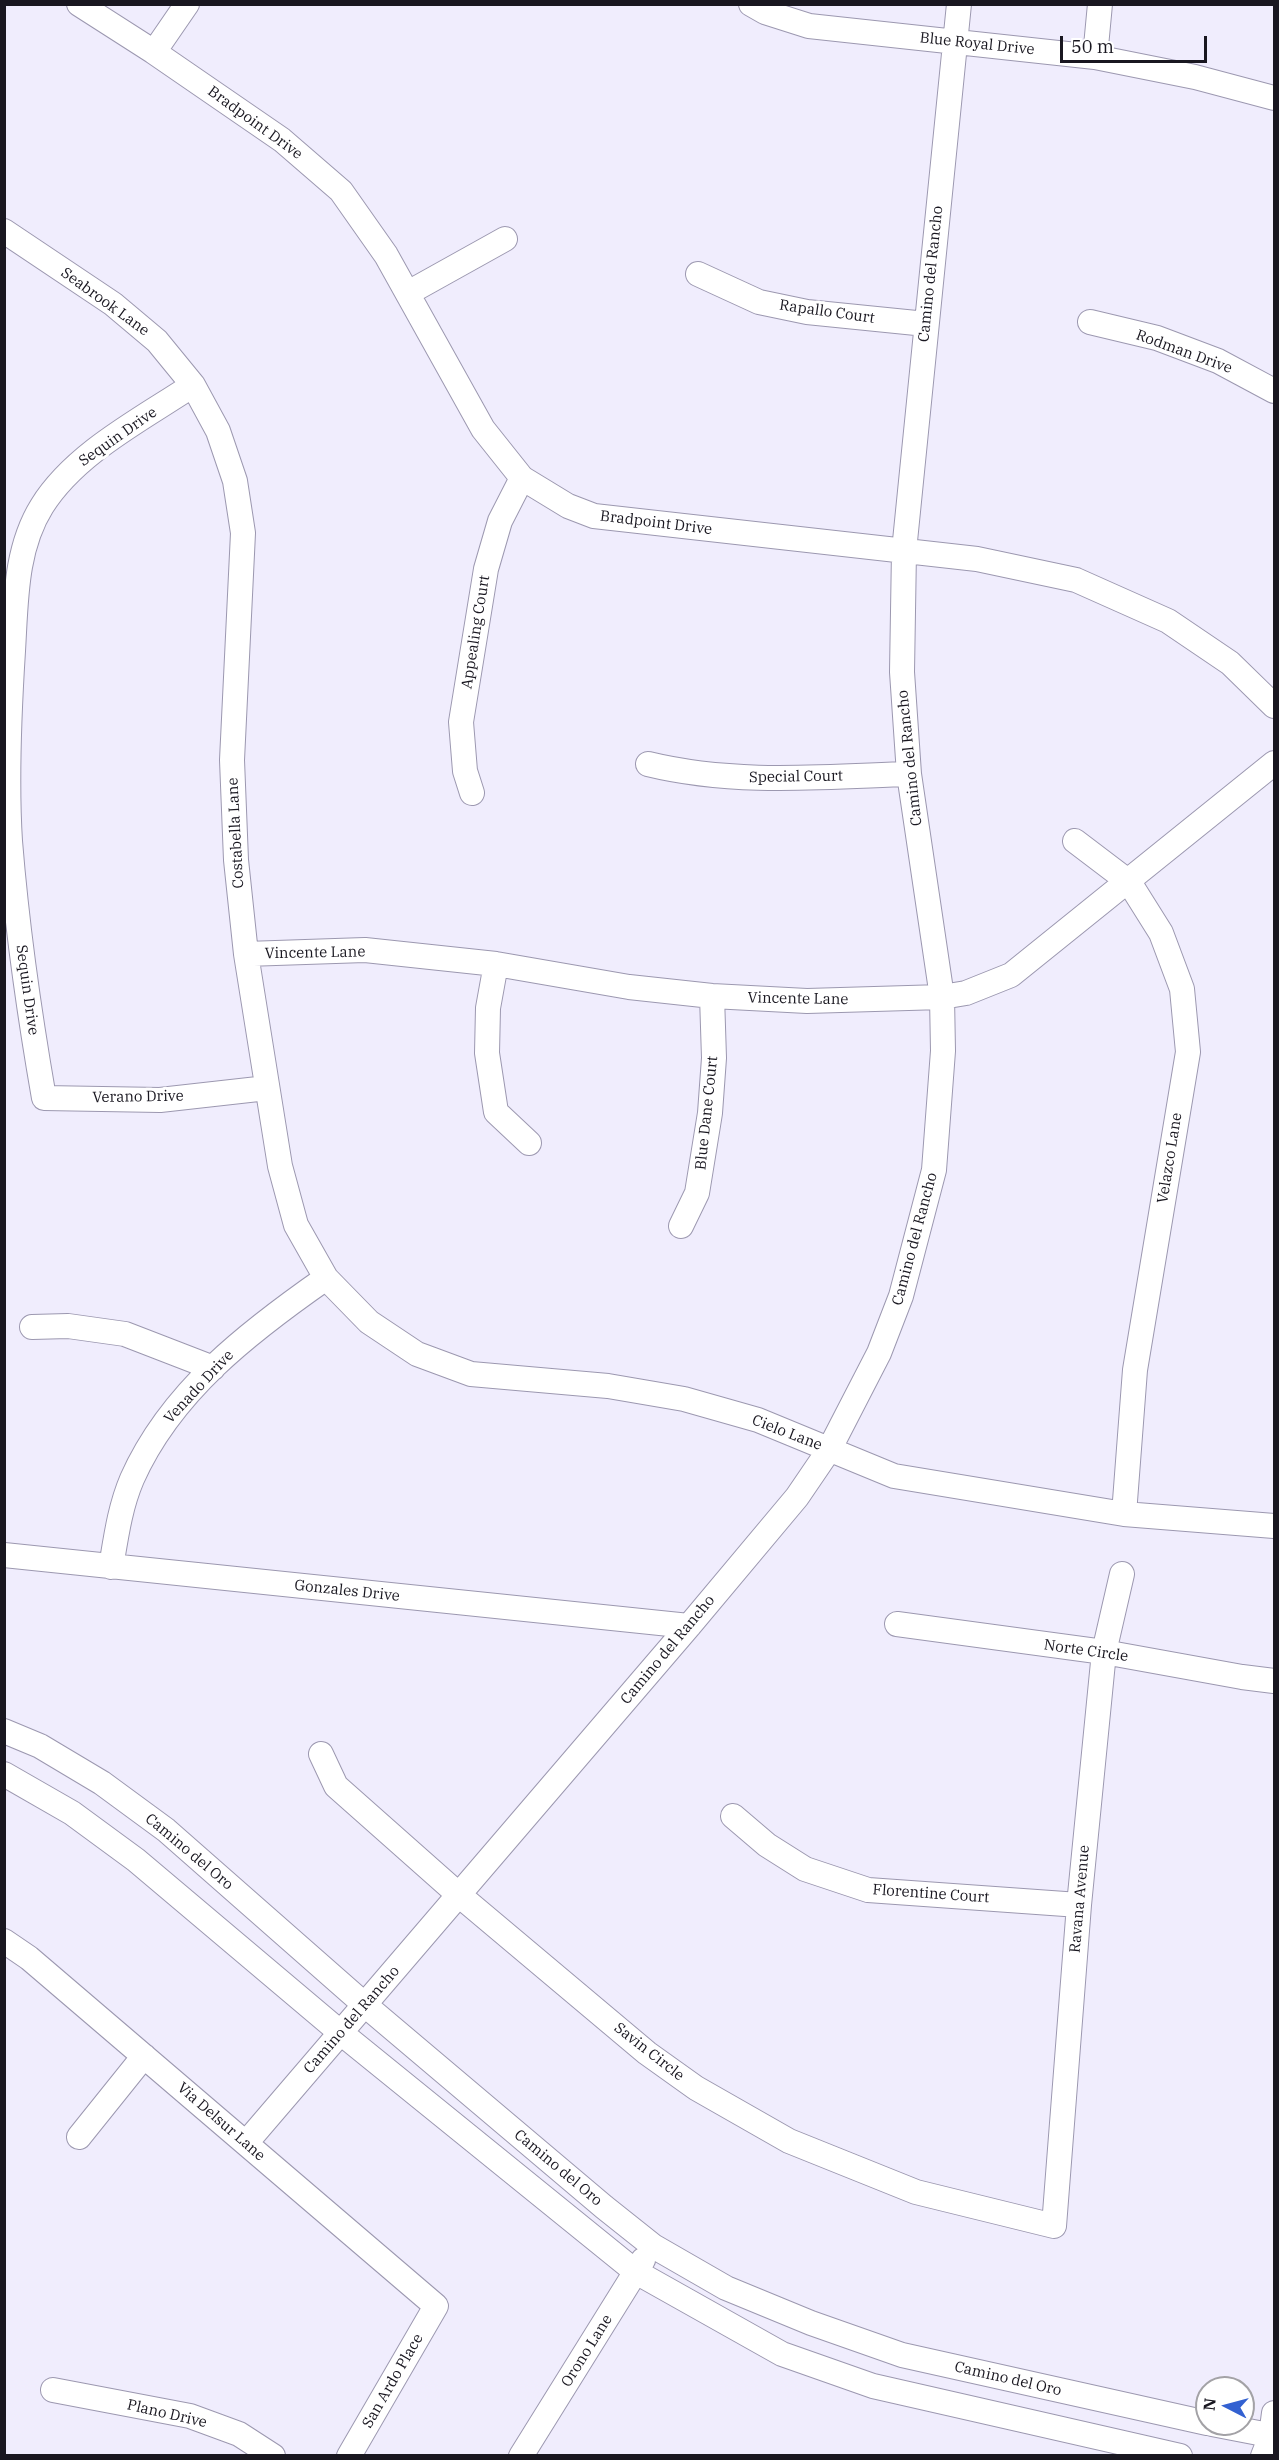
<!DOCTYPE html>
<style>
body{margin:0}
#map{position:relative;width:1279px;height:2460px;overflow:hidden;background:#f0edfd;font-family:"IBM Plex Serif",serif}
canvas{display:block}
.frame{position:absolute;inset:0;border:6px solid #191720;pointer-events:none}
.north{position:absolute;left:1195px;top:2376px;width:60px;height:60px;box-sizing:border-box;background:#fff;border:2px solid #a3a2a6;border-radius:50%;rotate:276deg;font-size:16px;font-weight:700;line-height:24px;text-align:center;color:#191720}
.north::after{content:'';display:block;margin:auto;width:21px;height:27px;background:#3361d1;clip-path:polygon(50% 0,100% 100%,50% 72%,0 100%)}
.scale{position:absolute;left:1060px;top:36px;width:147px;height:27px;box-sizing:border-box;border:3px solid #191720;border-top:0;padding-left:8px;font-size:18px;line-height:21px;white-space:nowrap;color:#191720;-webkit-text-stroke:4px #fff;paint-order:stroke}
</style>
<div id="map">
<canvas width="1279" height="2460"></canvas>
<div class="frame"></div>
<div class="north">N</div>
<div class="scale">50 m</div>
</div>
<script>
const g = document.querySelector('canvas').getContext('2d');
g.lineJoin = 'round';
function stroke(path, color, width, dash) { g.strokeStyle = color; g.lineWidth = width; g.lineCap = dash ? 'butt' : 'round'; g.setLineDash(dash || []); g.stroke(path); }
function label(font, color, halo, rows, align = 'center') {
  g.font = font + ' "IBM Plex Serif",serif'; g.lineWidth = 6; g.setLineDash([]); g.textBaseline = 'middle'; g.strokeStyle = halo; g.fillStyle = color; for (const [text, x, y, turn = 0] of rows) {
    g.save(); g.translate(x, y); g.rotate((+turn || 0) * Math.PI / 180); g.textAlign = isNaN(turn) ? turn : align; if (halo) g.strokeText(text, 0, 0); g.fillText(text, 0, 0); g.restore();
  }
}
const minor = new Path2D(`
 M79,4L154,52L282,140L341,191L386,255L483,429L522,478L568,506L594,516L977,559L1076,580L1168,621L1230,663L1274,706
 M751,4L765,12L809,26L1095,57L1195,77L1274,98
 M154,52L187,4
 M1095,57L1100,4
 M4,231L113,304L157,341L193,385L218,431L235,481L243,533L232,760L236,860L246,954L280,1166L296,1225L326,1278L369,1322L417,1354L471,1374L608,1386L684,1399L758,1420L894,1476L1124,1514L1274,1526
 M698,274L759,302L807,312L926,324
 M408,293L505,239
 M1090,322L1157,338L1218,361L1274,391
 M193,385C142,419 75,453 42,506C15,549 16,602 13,651C9,714 6,778 10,841C17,928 29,1012 44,1098L160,1100L267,1088
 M648,764C734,785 821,777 909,774
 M472,793L465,771L461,722L486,569L500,521L522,478
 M1075,841L1129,882L1161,933L1182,989L1188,1052L1135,1370L1124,1514
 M246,954L365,950L496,964L629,987L712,996L807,1001L942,997L966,993L1011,975L1274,763
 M496,964L488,1008L487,1053L496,1112L529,1143
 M681,1226L697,1193L710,1113L714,1058L712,996
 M32,1327L68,1326L125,1334L213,1368
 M4,1555L689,1626
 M111,1567C116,1537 120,1507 132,1479C171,1391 250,1331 326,1278
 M897,1624L1104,1652L1242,1677L1274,1681
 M4,1731L40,1746L102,1783L166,1830L365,2005L604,2207L653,2246L726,2288L811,2323L902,2355L1207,2423
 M321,1754L336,1786L459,1895L647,2053L696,2088L789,2141L916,2192L1054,2226L1079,1905L1104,1652L1122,1574
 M4,1774L72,1813L136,1860L341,2033L636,2272L782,2354L873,2386L1180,2456
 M733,1816L767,1845L805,1869L868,1890L1079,1905
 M4,1941L29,1958L436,2306L349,2456
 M79,2137L144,2056
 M246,2143L689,1626L797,1497L829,1450L879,1353L901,1296L934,1170L943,1051L942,997L909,774L902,672L904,551L959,4
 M53,2390L190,2416L239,2434L273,2456
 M1212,2424L1274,2436
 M521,2456L643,2260
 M1263,2456L1271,2436L1274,2413`);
const streetNames = [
 ["Blue Royal Drive",977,44,6],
 ["Bradpoint Drive",255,123,36],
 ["Camino del Rancho",931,274,-84],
 ["Seabrook Lane",105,302,36],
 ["Rapallo Court",827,312,8],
 ["Rodman Drive",1184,352,20],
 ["Sequin Drive",118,437,-35],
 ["Bradpoint Drive",656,523,7],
 ["Appealing Court",476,632,-81],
 ["Camino del Rancho",910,758,-96],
 ["Special Court",796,777,-1],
 ["Costabella Lane",236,833,-93],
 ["Vincente Lane",315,953,-1],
 ["Sequin Drive",27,990,82],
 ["Vincente Lane",798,999,1],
 ["Verano Drive",138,1097,-1],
 ["Blue Dane Court",707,1113,-84],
 ["Velazco Lane",1170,1158,-81],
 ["Camino del Rancho",915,1239,-75],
 ["Venado Drive",199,1387,-47],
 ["Cielo Lane",787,1433,21],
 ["Gonzales Drive",347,1591,6],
 ["Camino del Rancho",668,1650,-50],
 ["Norte Circle",1086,1651,8],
 ["Camino del Oro",189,1852,40],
 ["Florentine Court",931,1894,4],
 ["Ravana Avenue",1080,1899,-85],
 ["Camino del Rancho",352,2020,-49],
 ["Savin Circle",649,2052,38],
 ["Via Delsur Lane",221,2122,41],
 ["Camino del Oro",558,2168,40],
 ["Orono Lane",587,2351,-58],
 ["Camino del Oro",1008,2379,13],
 ["San Ardo Place",393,2381,-60],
 ["Plano Drive",167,2414,13]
];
stroke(minor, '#9c98b0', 26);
stroke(minor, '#fff', 24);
label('15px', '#191720', '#fff', streetNames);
</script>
